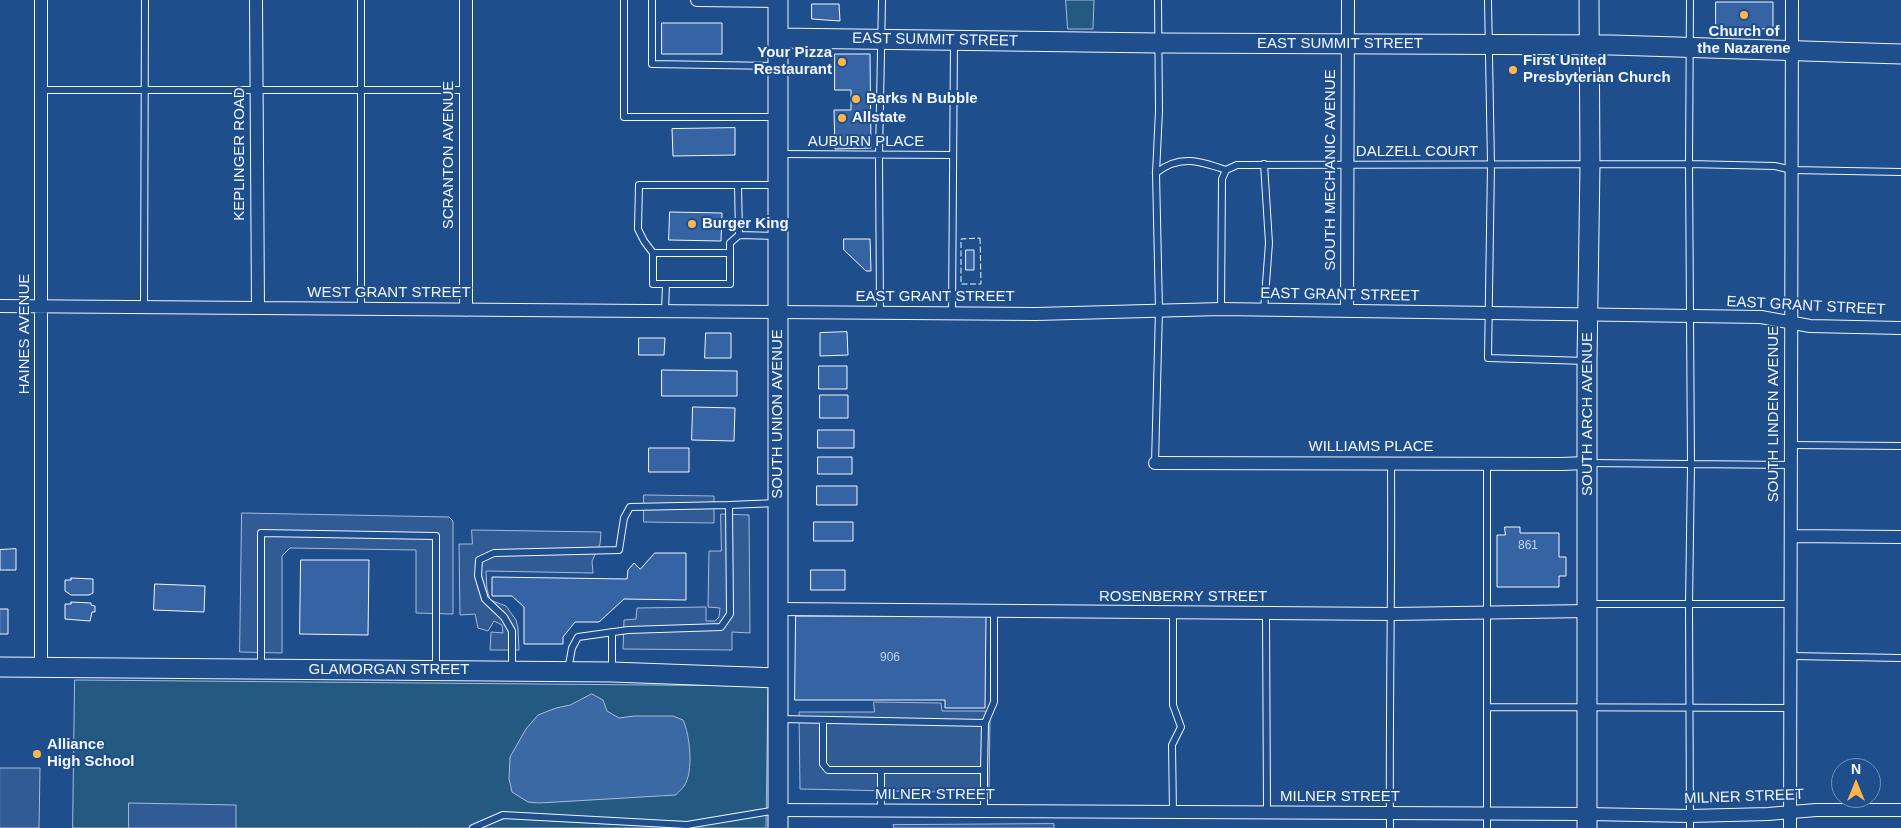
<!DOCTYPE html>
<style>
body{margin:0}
#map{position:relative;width:1901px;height:828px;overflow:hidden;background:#1f4e8c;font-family:Helvetica,sans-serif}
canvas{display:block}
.north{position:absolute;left:1831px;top:758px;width:50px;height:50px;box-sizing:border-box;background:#1f4e8c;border:1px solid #7391ba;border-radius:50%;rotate:0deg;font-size:14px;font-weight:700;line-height:20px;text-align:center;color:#f2f6ff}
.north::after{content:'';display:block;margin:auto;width:18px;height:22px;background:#ffb74d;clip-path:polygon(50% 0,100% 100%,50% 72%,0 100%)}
</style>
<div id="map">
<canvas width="1901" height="828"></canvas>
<div class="north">N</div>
</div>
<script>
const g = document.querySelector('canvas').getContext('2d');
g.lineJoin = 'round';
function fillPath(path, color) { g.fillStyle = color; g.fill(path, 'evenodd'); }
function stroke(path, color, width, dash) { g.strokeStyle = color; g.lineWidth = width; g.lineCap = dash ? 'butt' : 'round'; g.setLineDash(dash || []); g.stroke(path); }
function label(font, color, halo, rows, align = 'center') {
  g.font = font + ' Helvetica,sans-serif'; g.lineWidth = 4; g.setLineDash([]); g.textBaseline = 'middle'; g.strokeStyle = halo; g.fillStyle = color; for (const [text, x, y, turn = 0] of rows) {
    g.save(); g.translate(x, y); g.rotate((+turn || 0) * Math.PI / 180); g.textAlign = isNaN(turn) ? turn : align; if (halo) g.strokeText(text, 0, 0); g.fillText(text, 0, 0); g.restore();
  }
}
const green = new Path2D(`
 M1066,0H1094L1093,29H1068Z
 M75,680L768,686L766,828H73Z`);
const parking = new Path2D(`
 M644,495L714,496V523L644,522Z
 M242,513L449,517L453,521V614L416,613V550L290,548L282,556V653L240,652Z
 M721,514L749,515L750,633L732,632V650L623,649L624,620L636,619L637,608L706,607V621H715L719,617L720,608L708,607L709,551H721Z
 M472,530L601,532L600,544L592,561L593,573L486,571L487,589L490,600L506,606L516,620L518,628L519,650H490L491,632L503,633L502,625L494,621L488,631L478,628L475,614L460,615L459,544H472Z
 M874,702L941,703L942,711H985L990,719L989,793L800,789L799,712H874Z
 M0,768H40L39,828H0Z
 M129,803L236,805V828H129Z
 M1054,824V828H894L893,825Z`);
const water = new Path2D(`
 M592,694L603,700L607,711L619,718L634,716H673L683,720C690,735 694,772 684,786C682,789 678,792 676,795L539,803L528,802L512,792L509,779L510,757L526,729L538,715L556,708L570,705Z`);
const building = new Path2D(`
 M1716,2H1773V29L1716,28Z
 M812,4H839L840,21L812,19Z
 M662,23H722V54H662Z
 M835,54H870L871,148L835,149L834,110H851V90H835Z
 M735,128V155L673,156L672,129Z
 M670,212L722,213L721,241L669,240Z
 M844,239H870L871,271H866L844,250Z
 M966,250H974V270H966Z
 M847,332L848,355L820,356V333Z
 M706,333H731V358H705Z
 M639,338H665L664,355H639Z
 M819,366H847V389H819Z
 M662,370L737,371V396H662Z
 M820,395H848V418H820Z
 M693,407L735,408L734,441L692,440Z
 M818,430H854V448H818Z
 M649,448H689V472H649Z
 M818,457H852V474H818Z
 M817,486H857V505H817Z
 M814,522H853V541H814Z
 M1505,527H1520V533H1559V557H1566V576H1559V587H1497V535H1505Z
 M16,549V570H0V550Z
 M655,553H686V600L624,599L599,622H575L563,637V644H524V607L512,596H492V577L627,579L628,570L634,563L640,569Z
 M301,560H369L368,635L300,634Z
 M811,570H845V590H811Z
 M71,578L93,579V593L89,595H71L65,591V580H71Z
 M155,584L205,586L204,612L154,610Z
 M71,602L91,603V605L95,606V612H92L90,621L65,619V604H71Z
 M0,609H8V634H0Z
 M796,616H986L985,708H945V700H795Z`);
const lane = new Path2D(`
 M624,0V117H777
 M652,0V64L776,66
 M1488,0L1491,165L1488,358L1586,361
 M41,90H465
 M780,154L953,155
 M1264,164L1269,243L1264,310
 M1156,173C1179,154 1200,161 1226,170
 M738,185L739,235
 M653,253H730
 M666,284H653V253L644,241L638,229L639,185H776
 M144,308L145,0
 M361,309V0
 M1221,309L1222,179L1226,170L1237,165L1689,164L1775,166L1792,170L1901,172
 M665,311L666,284H730V243L739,235L777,236
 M880,313L879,155L882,0
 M952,313L954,42
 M1790,445L1901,446
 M1155,463L1159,310L1156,173L1159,111L1158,0
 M1588,463L1790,465
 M1487,464V828
 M1589,604H1791
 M1266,614L1267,813
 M1792,656L1901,658
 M261,668V533L436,536V669
 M512,669V631L504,617L485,599L478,576L479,560L494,553L619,550L624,518L630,507L729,505
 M568,670L572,648L578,637L628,630L721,627L730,614L729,505L777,503
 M612,671V632
 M1487,707L1791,708
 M780,719L985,723L984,770H828L823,764V720
 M985,723L994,702V612
 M881,770V811
 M984,770V812
 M1173,812L1172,745L1181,727L1173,705V613
 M473,828L503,815L687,825L777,810
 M1390,828C1389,707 1392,585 1391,464
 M1690,828L1689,605L1691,465L1689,164L1690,0`);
const street = new Path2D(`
 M41,0V667
 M256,0L258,308
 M466,0V310
 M697,0L778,1
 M0,306L1036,314L1221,309L1761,317L1810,326L1901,328
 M1347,311L1348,0
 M1155,463L1561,464L1587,463
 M1791,536L1901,537
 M778,609L1392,614L1588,611
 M778,810L1587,814L1690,816L1768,814L1816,810H1901
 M1790,828L1792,0`);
const secondary = new Path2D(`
 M778,38L1159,43L1612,45L1901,54
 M0,667L612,672L778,678
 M778,828V0
 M1587,828V361L1590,165L1589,0`);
const fence = new Path2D(`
 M980,238L981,284H961V239Z`);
const markers = [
 [1744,15,5,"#ffb74d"],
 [842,62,5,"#ffb74d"],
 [1513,70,5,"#ffb74d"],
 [856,99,5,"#ffb74d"],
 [842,118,5,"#ffb74d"],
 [692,224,5,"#ffb74d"],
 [37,754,5,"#ffb74d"]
];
const numberNames = [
 ["861",1528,546],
 ["906",890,658]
];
const poiNames = [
 ["Church of",1744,32,"center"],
 ["the Nazarene",1744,49,"center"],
 ["Your Pizza",832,53,"right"],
 ["Restaurant",832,70,"right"],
 ["First United",1523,61],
 ["Presbyterian Church",1523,78],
 ["Barks N Bubble",866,99],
 ["Allstate",852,118],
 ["Burger King",702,224],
 ["Alliance",47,745],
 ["High School",47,762]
];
const streetNames = [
 ["EAST SUMMIT STREET",935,40,1],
 ["EAST SUMMIT STREET",1340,44],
 ["AUBURN PLACE",866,142],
 ["DALZELL COURT",1417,152],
 ["KEPLINGER ROAD",240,154,-90],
 ["SCRANTON AVENUE",449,155,-90],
 ["SOUTH MECHANIC AVENUE",1331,170,-90],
 ["WEST GRANT STREET",389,293],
 ["EAST GRANT STREET",1340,295,1],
 ["EAST GRANT STREET",935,297],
 ["EAST GRANT STREET",1806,306,3],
 ["HAINES AVENUE",25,334,-90],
 ["SOUTH UNION AVENUE",778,414,-90],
 ["SOUTH ARCH AVENUE",1588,414,-90],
 ["SOUTH LINDEN AVENUE",1774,414,-90],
 ["WILLIAMS PLACE",1371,447],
 ["ROSENBERRY STREET",1183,597],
 ["GLAMORGAN STREET",389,670],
 ["MILNER STREET",935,795],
 ["MILNER STREET",1340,797],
 ["MILNER STREET",1744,797,-2]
];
fillPath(green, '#245a82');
stroke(green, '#a8bbd7', 1);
fillPath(parking, '#305b95');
stroke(parking, '#a8bbd7', 1);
fillPath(water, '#3b69a3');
stroke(water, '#a8bbd7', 1);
fillPath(building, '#3563a3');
stroke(building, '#f2f6ff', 1);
stroke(lane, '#f2f6ff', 8);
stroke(street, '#f2f6ff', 14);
stroke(secondary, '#f2f6ff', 21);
stroke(lane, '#1f4e8c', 6);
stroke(street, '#1f4e8c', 12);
stroke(secondary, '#1f4e8c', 19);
stroke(fence, '#f2f6ff', 1, [6, 2.5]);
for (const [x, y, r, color] of markers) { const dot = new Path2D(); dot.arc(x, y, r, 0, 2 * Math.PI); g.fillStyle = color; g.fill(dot); stroke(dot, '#1f4e8c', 2); }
label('12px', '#c3d1e8', null, numberNames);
label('bold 15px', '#f2f6ff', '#1f4e8c', poiNames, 'left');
label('15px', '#f2f6ff', '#1f4e8c', streetNames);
</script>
